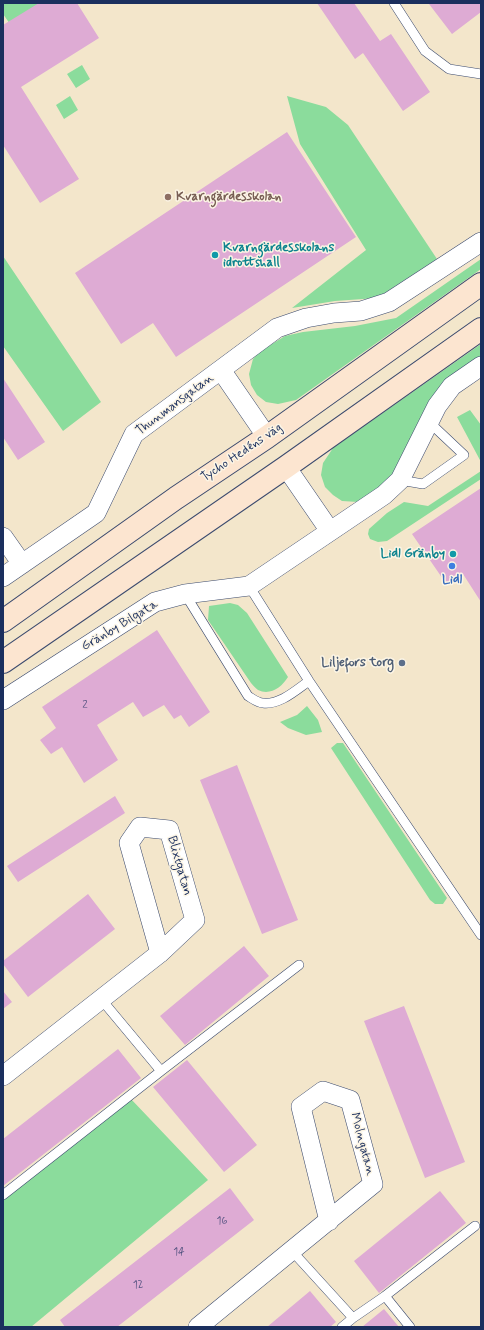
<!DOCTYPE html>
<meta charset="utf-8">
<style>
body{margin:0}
#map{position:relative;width:484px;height:1330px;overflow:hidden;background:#f3e6cb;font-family:Mynerve,sans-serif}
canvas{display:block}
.frame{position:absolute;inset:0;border:4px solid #1b2f5e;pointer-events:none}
</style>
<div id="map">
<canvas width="484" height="1330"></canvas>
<div class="frame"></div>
</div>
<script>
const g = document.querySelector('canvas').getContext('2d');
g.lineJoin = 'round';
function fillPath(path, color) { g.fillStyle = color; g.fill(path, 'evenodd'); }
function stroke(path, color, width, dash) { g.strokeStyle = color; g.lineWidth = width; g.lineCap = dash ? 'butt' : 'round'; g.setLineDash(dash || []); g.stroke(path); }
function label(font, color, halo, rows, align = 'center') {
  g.font = font + ' Mynerve,sans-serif'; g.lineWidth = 3; g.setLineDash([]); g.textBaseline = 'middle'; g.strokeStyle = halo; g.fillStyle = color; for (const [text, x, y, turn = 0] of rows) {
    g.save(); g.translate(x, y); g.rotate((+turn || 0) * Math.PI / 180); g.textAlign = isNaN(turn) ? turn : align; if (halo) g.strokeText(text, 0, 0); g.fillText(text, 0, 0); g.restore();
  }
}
const green = new Path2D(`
 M3,3H64L17,34L3,14Z
 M82,65L90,79L76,88L67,74Z
 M70,96L78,110L64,119L56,105Z
 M287,96L326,107L348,125L437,259L377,298L335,301L292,308L366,250L300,144Z
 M3,256L101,402L63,431L3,346Z
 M481,259V269L296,400L278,404L266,402L257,395L251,385L249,374L253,359L259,352L285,336L303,332L355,326L396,318Z
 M481,344V357L412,438L390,479L377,491L358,502L342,501L333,495L325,487L321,475L323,463L333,448Z
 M470,410L481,425V462L457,417Z
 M481,471V479L387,541L378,542L370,539L368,534L369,529L387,513L404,502L428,506Z
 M230,603L238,605L247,613L288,677C282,687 270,696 258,690C255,688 253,685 251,683L208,620L209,606Z
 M307,706L318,720L322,732L306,735L288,728L280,722L297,715Z
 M337,743H343L447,898L443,904H435L430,900L331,748Z
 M130,1098L208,1180L31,1327H3V1200Z`);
const building = new Path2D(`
 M39,3H77L99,38L21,87L79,179L40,203L3,145V25Z
 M317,3H354L380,41L391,34L430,92L403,111L363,53L355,59Z
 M430,3H481V12L452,34L429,4Z
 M287,132L356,237L176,357L153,323L121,344L75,273Z
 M3,378L45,442L18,460L3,437Z
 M481,488V602L463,574L447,585L412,534Z
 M157,630L210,712L189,727L181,715L174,719L164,705L143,717L133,702L97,725L118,760L84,783L62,747L51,754L40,740L56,728L42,707Z
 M237,765L298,920L262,934L200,780Z
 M115,796L125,813L18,882L7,866Z
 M88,894L115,929L28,997L3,964V961Z
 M244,946L269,976L185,1045L160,1016Z
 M3,991L12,1002L3,1009Z
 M404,1006L465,1162L425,1178L364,1021Z
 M118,1049L141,1078L3,1186V1139Z
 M187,1060L257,1145L224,1172L153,1087Z
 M230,1188L254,1220L117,1327H65L60,1320Z
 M440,1191L466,1223L379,1293L354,1261Z
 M310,1291L336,1322L330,1327H267Z
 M384,1309L399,1327H362Z`);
const lane = new Path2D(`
 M394,3L425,51L449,69L481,74
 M400,480L423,484L464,455L429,422
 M249,586L309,681L481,935
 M185,594L248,696C253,699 258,703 263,703C280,705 296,690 309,681
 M161,1071L299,965
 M3,1195L161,1071L101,999
 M292,1251L353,1318L342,1327
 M385,1296L410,1327
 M353,1318L385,1296L475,1226`);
const street = new Path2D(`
 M221,370L267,437
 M286,467L330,531
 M3,537L22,564
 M3,577L96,513L134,434L277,328L306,318L334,313L361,311L389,302L481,242
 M3,700L155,602L185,594L249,586L384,495L400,480L437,406L452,386L481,366
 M3,1076L160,953L195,920L169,830L140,827L129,843L160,953
 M198,1327L373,1184L350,1100L323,1091L301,1107L329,1221`);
const secondary = new Path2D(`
 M3,621L176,498L267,437L481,284
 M3,662L286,467L481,329`);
const markers = [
 [168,197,4,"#8d6e63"],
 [215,255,4,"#0f9aa8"],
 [453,554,4,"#0f9aa8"],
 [452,566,4,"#3f7fe0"],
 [402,663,4,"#5c6f8a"]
];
const numberNames = [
 ["2",85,706],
 ["16",222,1222],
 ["14",179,1253],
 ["12",138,1286]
];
const educationNames = [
 ["Kvarngärdesskolan",176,197]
];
const cultureNames = [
 ["Kvarngärdesskolans",223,248],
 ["idrottshall",223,263],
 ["Lidl Gränby",445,554,"right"]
];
const streetNames = [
 ["Thunmansgatan",175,405,-37],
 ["Tycho Hedéns väg",242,453,-34],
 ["Gränby Bilgata",120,626,-31],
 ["Blixtgatan",179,866,74],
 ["Molngatan",362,1144,75]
];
const shopNames = [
 ["Lidl",452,580]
];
const serviceNames = [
 ["Liljefors torg",394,663]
];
fillPath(green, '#8bdc9c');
fillPath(building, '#deabd4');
stroke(lane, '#3b4a6e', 10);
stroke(street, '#3b4a6e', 20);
stroke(secondary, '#3b4a6e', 24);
stroke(lane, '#fff', 9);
stroke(street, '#fff', 19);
stroke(secondary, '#fce5d0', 22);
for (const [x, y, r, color] of markers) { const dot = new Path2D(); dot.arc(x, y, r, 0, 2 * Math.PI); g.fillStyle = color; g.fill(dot); stroke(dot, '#fcf5e5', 1.5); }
label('11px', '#4c4e7c', null, numberNames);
label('bold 13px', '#785e54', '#fcf5e5', educationNames, 'left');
label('bold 13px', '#0d838f', '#fcf5e5', cultureNames, 'left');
label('13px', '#1b2f5e', '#fcf5e5', streetNames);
label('bold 13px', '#366cbe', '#fcf5e5', shopNames);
label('bold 13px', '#4e5e75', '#fcf5e5', serviceNames, 'right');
</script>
